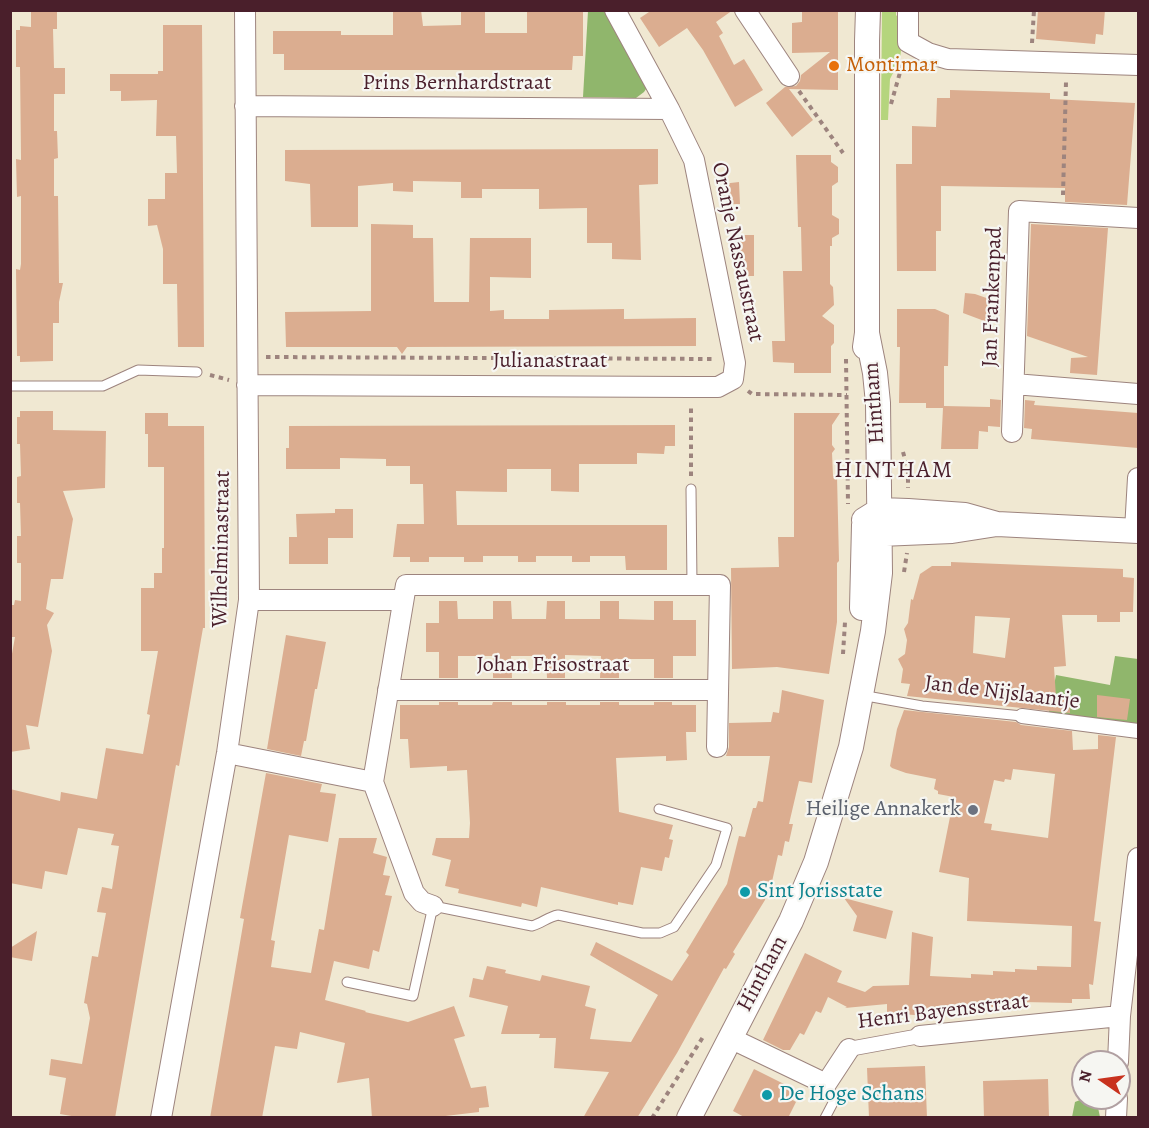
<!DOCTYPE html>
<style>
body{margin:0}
#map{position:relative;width:1149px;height:1128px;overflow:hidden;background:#f0e8d2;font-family:Alegreya,serif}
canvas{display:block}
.frame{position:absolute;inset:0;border:12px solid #4a1f2b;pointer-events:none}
.north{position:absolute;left:1071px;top:1050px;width:60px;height:60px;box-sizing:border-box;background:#f6f6f2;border:2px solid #b1a0a2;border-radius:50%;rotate:283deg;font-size:16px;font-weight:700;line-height:24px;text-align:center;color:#4a1f2b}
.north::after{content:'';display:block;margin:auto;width:21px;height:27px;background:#c8321e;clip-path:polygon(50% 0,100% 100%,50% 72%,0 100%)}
</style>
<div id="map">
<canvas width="1149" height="1128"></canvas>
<div class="frame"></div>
<div class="north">N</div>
</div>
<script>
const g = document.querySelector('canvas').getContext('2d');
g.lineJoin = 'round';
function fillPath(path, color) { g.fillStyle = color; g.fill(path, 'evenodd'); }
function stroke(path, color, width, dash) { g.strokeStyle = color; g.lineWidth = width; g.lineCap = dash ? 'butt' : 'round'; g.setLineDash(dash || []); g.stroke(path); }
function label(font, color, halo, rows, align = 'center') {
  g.font = font + ' Alegreya,serif'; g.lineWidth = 4.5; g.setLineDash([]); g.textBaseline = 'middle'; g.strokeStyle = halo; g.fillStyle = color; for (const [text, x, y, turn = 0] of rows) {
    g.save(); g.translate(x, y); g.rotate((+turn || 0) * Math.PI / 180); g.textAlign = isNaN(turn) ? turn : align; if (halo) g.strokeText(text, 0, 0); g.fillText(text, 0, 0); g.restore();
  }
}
const green = new Path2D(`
 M882,11H896V15L902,22V42L900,59L890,79L888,120H881Z`);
const forest = new Path2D(`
 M588,11H606L648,86L644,92L636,98L583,97Z
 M1115,656L1138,659V728L1048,716L1056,675L1110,685Z
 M1085,1098H1096L1100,1117H1072L1075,1102Z`);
const building = new Path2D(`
 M31,10H57V29H53L54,68H65V94H54V131H57L58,158L54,159V196H58L59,283H63L59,302V323H53V361L20,362V356H17L16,269L20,270L21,264V196L17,197L16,159L21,160V156L20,67H16V30H20V26L31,27Z
 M393,10H421L423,26L461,25V10H485V33H527V10H583V56H573L572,70H284V54H273V31H341V35H393Z
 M652,10H733L716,22L723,33L719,36L734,65L744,59L763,90L735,107L703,50L687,28L659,47L640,18Z
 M802,10H838V90L789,89L813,120L792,137L766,103L785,87L796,86L800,81L801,75L830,52L792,53V23L802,22Z
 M1038,10H1105L1103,35L1096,34L1095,44L1036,39Z
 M163,25H202L204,347H178L177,284H163V249L157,225L148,226V199H165V173H177L176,136H156L157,100L121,101V91H110V74H158V71H163Z
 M950,90L1050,93V99L1135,103L1127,205L1065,202V188L941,186V231H936V271H897L896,164H912V126L936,127L937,98H950Z
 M658,149V184L639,185L641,260L612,259V243H587V208L539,209V189H482V198H461V182L413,181V192L393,191V183L358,186V227H311L310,184L285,181V150Z
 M796,155H831V162L838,167V182L832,186V215L839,219V234L832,238V246H830V284L833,287L834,305L822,316L834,325V343L831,346V373H794V363L773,362L772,341H785L783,271H802L801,227H798Z
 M739,182L740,204H724L722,184Z
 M371,224L413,225V238H433L434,302H469L470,238H531V278L490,277V311L504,310V319H549V310L624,309V319L696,318V346L407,347L402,354L397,347H286L285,312L371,311Z
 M1031,224L1108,228L1097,375L1070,373L1071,358L1088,357L1027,336Z
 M731,235H754V276H735V258H731Z
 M965,293L975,294L995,301L987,322L963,313Z
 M897,309H935L949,315L948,366H944V406L990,407V399L1001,400L1000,427L988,426V432L979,431L978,449H941L943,408H926V403H899L900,347H897Z
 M1025,400L1035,401L1034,405L1138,413V448L1031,439L1032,429L1024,428Z
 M20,411H53V430L106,431L105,488L63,491L73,519L63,579H51L46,609L54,613L47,625L52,651L38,727L26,725L30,749L10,752V665L15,637H10V605H14L15,600L21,601V563H17V536H21L20,503H17V477L21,476L20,444H17V417H20Z
 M145,413H168V426H204L205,628H203L179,766L176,765L115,1118H83L60,1114L66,1078L49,1075L51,1059L82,1064L90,1018L87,1004L84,1003L92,956L98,957L106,913L97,912L99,901L102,887L112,889L119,846L111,845L114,834L78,828L67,875L45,871L42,889L10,883V789L60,801L61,792L97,799L106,748L143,754L150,715L147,714L158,651H141V588H154V573H162V548H164V467H148V434H145Z
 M794,413H840L832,425V445L835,449L832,453L833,476H837L839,561L837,563V622L829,674L777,667L732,669L731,568L779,567L778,537H794Z
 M675,425V446H665L664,454L637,453V464H579V492L551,491V469H507V492L456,491L457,525H667V570H626L625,556H590V562H572V556H536V562H518V556H483V562H464V557H429V562H410V557H393L397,524H424L423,484H410V466H386V459L340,458V469H286V448H289V426Z
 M335,509H353V538H328V564H289V537H297L296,514L335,513Z
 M951,562L1123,569V577L1134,578L1133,612H1120V622H1097V615H1062L1066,666L1054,667L1056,697L1069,699L1070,713L907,696L910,684L901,683L903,669L898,659L905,654L907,640L904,629L908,623L911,599L913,600L920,574L932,566H951ZM975,616L1010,618L1005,658L973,653Z
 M439,601H457L458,619H493V601H511L512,619H546L547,601H565V619H600V601H619V619L654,620V601H673V620H696V656H673V678H654V659H619V678H600L601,656L565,655V678H547L546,656H511L512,678H493V656H458V678H439V652H426V623H439Z
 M286,635L326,642L317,689H315L306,741H304L301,756L267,749Z
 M782,690L824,700L812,783L799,781L789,824H793L789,842L785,841L782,856L778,855L771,886L768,885L765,900L733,952L735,954L726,969L724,968L677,1053L637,1118H583L609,1072L554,1068L556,1038H539L540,1034H501L508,1006L469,997L473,978L483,980L487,966L506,970L505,973L540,981L542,975L590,986L585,1006L596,1009L590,1039L631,1042L658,995L590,955L596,942L672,981L689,955L686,952L727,884L739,836L745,837L753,808H756L758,801L763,802L770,756H726L729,747V723L771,722L773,712L779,713Z
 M1097,695L1130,699L1127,720L1097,717Z
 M439,702H458V705H492L493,702H512V705H547V702H566V705H600V702H619V705H654V702H672V705H696V732H686L687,760L666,761V756L616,758L619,812L673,825L669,839L673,840L669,858L665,857L662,871L641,867L633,905L618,902V905L541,887L537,907L522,903L521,907L458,893L459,889L445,886L451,860L432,855L436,838H469L470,823L467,770L447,771V766L410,768L408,739H400V705H439Z
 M904,710L1016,722L1021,725L1072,731L1073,750L1098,749V735L1116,737L1094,921L1101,922L1093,985L1089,984L1090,999H1072V1003L1023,1002V1004L1016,1005L992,1003L994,1007L978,1006V1010L956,1009V1012H934V1015L928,1016L887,1013V1004L845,1008L847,1007L828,997L821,1013L816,1011L804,1035L800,1033L790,1050H783L763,1040L805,953L842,971L837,982L865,992L873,986L909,985L912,932L933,937L930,976L971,978V974L993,975V971L1015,972V969L1037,970V966L1071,967L1072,926L967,921L969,878L939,872L954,797L938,794V791L934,789L936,779L906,773L892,768L890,766L897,729ZM1013,769L1055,774L1048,838L991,830L992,824L984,823L994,780L1004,782L1005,779L1011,780Z
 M266,773L322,784L320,792L336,794L328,842L289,835L271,940L275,941L271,967L311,973L319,929L324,930L339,838H377L373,853L387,857L383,875L390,876L385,895L392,896L379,952L373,950L369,969L334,961L325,1000L366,1011L365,1012L408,1022L454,1006L465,1036L454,1039L471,1088L486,1086L489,1107L479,1108V1112L437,1117L372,1118L369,1078L337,1083L345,1043L300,1032L297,1049L275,1046L262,1118H210L244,919L240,918Z
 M844,898L893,911L886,939L853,931L857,916Z
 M37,931L32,961L10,957V948Z
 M925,1066L927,1118H869L867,1068Z
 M754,1069L796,1090L791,1099L796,1102L788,1118H746L733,1111Z
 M1048,1079L1049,1118H984L983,1081Z`);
const path = new Path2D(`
 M1032,43L1034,10
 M799,91L843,153
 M891,104L903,62
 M1063,195L1066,82
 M266,357L714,359
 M846,359L848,504
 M210,375L229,380
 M748,391L752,394L847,395
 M903,452L908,470V488
 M691,476V406
 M904,572L907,553
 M843,654L845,622
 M652,1118L703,1037`);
const service = new Path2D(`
 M10,386H103L138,370L197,372
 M691,489L692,585
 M861,695L922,706L1022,716
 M347,982L413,996L433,906L532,926C542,923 548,917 558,915L642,933H660L674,927L716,865L727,828L659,809
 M825,1118L835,1099L826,1084`);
const pedestrian = new Path2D(`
 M1022,716L1138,731
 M849,1049L920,1036`);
const minor = new Path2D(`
 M745,10L789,76
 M908,10V42L928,53L948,59L1138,65
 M245,106L669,109
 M1014,384L1138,394
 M247,385L691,387H718L733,379L735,363L694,160L669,109L615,10
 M1012,432L1019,211L1138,218
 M1135,530L1138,478
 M249,600H403
 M388,690H718
 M227,753L373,782L414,893L422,902L433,906
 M373,782L406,585H720L717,747
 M920,1036L1120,1016
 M730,1038L826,1084L849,1049
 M1118,1062L1120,1016L1138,858
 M161,1118L227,753L249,600L245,10
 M1116,1118L1117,1098`);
const tertiary = new Path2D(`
 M865,347L867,333V41L868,10
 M997,524L952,531L880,534L864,520L880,510L908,511L965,515L997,524L1138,531
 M862,608L864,525
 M689,1118L791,921L816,862L851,747L873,631L880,573L878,403L875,373L867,333`);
const markers = [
 [834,66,6,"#e8710a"],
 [973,810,6,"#6b7280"],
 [745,892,6,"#0f9aa8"],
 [767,1095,6,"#0f9aa8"]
];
const foodNames = [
 ["Montimar",846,66]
];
const streetNames = [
 ["Prins Bernhardstraat",457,84],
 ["Oranje Nassaustraat",737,252,78],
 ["Jan Frankenpad",993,297,-88],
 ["Julianastraat",550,362],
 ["Hintham",875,403,-94],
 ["Wilhelminastraat",222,549,-89],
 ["Johan Frisostraat",553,666],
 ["Jan de Nijslaantje",1002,693,7],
 ["Hintham",763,974,-62],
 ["Henri Bayensstraat",943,1012,-7]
];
const worshipNames = [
 ["Heilige Annakerk",961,810]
];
const cultureNames = [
 ["Sint Jorisstate",757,892],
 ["De Hoge Schans",779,1095]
];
const neighbourhoodNames = [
 ["HINTHAM",894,471]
];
fillPath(green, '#b5d57d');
fillPath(forest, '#90b66c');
fillPath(building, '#dbad90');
stroke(service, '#9d847e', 11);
stroke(pedestrian, '#9d847e', 16);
stroke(minor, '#9d847e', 22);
stroke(tertiary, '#9d847e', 26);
stroke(path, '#9d847e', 4, [4.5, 4.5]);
stroke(service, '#fff', 9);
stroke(pedestrian, '#fff', 14);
stroke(minor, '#fff', 20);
stroke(tertiary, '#fff', 24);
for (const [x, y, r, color] of markers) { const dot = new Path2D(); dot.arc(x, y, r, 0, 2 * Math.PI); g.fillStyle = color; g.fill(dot); stroke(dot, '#f6f6f2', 2); }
label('22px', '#c56008', '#f6f6f2', foodNames, 'left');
label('22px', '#4a1f2b', '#f6f6f2', streetNames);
label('22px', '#5b616d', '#f6f6f2', worshipNames, 'right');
label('22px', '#0d838f', '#f6f6f2', cultureNames, 'left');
g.letterSpacing = '1.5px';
label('24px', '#4a1f2b', '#f6f6f2', neighbourhoodNames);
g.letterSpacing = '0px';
</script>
